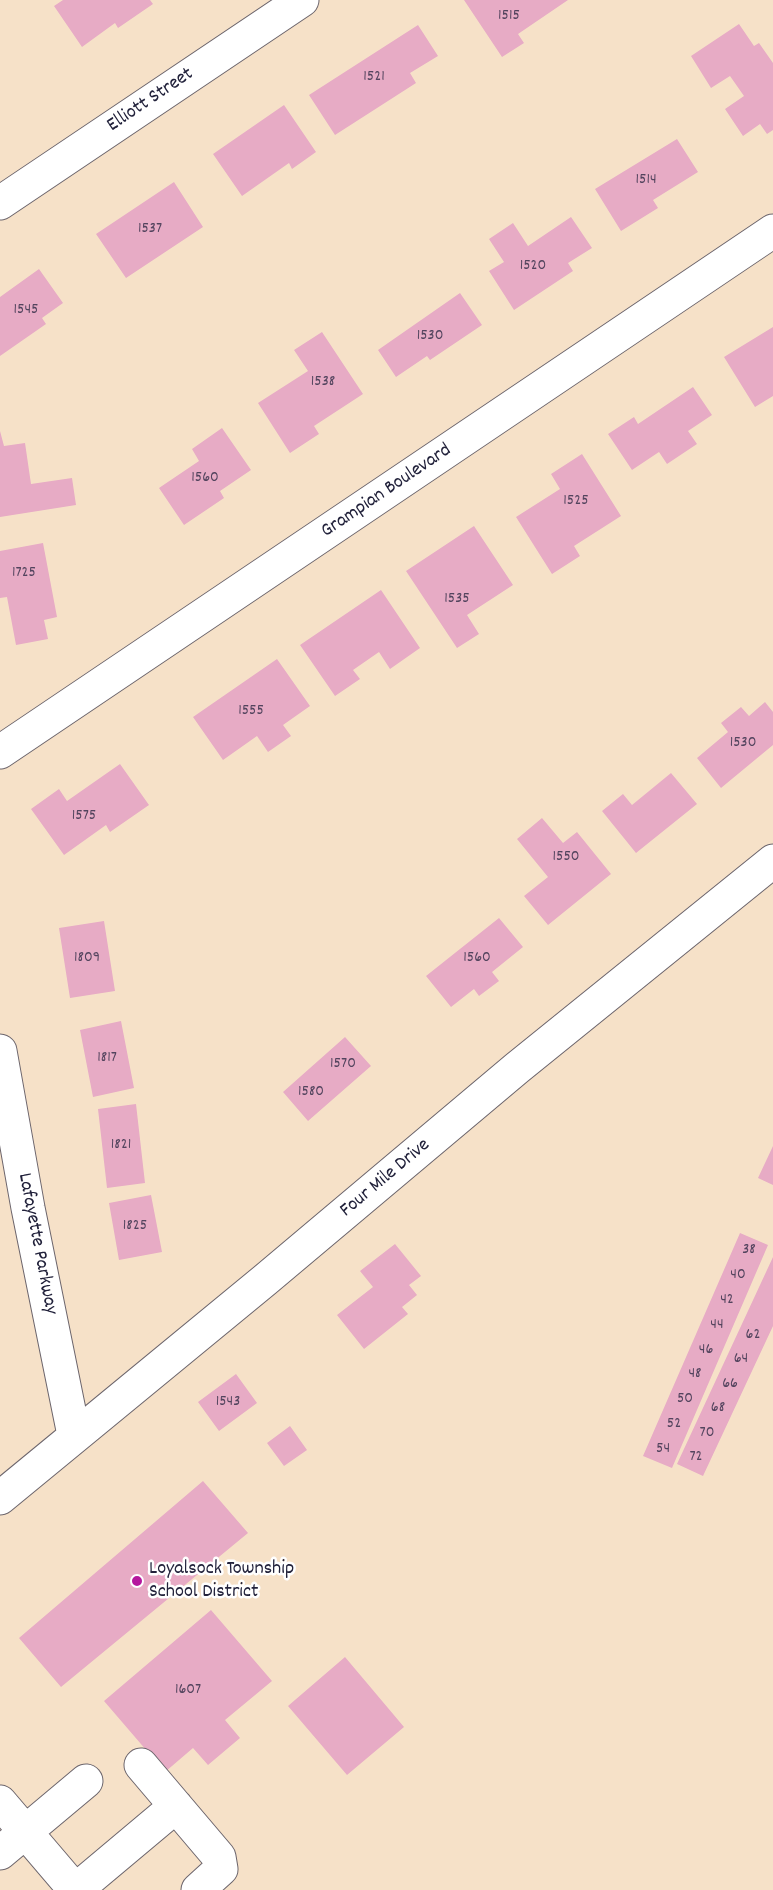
<!DOCTYPE html>
<style>
body{margin:0}
canvas{display:block;background:#f6e1c8}
</style>
<canvas width="773" height="1890"></canvas>
<script>
const g = document.querySelector('canvas').getContext('2d');
g.lineJoin = 'round';
function fillPath(path, color) { g.fillStyle = color; g.fill(path, 'evenodd'); }
function stroke(path, color, width, dash) { g.strokeStyle = color; g.lineWidth = width; g.lineCap = dash ? 'butt' : 'round'; g.setLineDash(dash || []); g.stroke(path); }
function label(font, color, halo, rows, align = 'center') {
  g.font = font + ' Dekko,sans-serif'; g.lineWidth = 5; g.setLineDash([]); g.textBaseline = 'middle'; g.strokeStyle = halo; g.fillStyle = color; for (const [text, x, y, turn = 0] of rows) {
    g.save(); g.translate(x, y); g.rotate((+turn || 0) * Math.PI / 180); g.textAlign = isNaN(turn) ? turn : align; if (halo) g.strokeText(text, 0, 0); g.fillText(text, 0, 0); g.restore();
  }
}
const building = new Path2D(`
 M63,0H150L153,4L118,28L115,23L82,47L54,6Z
 M464,0H568L518,34L524,43L502,57Z
 M739,24L754,46L759,43L773,63V130L767,134L760,124L743,136L725,109L744,96L730,76L711,88L691,56Z
 M418,25L438,56L410,73L416,83L335,135L309,95Z
 M284,105L316,152L292,169L289,163L242,196L213,154Z
 M677,139L698,172L653,200L658,208L621,231L595,189Z
 M174,182L203,227L126,278L96,234Z
 M571,217L592,248L568,263L573,271L514,310L489,271L504,262L489,239L513,223L528,246Z
 M39,269L63,303L42,318L46,324L0,356V297Z
 M460,293L482,325L430,360L427,356L396,377L378,350Z
 M773,327V396L755,407L724,357Z
 M322,332L363,394L314,426L319,434L290,453L258,403L308,371L294,350Z
 M693,387L712,415L688,431L697,444L667,464L659,452L632,470L608,434L634,417L638,424Z
 M222,428L251,470L220,491L224,498L184,525L159,488L199,461L192,449Z
 M0,431L4,446L25,443L31,484L72,478L76,505L0,517Z
 M582,454L621,516L574,546L580,556L552,574L516,517L560,489L551,474Z
 M474,526L513,585L467,615L479,634L457,648L406,571Z
 M43,543L57,617L44,620L48,639L16,645L7,597L0,598V551Z
 M381,590L420,648L390,669L379,652L353,670L360,679L335,696L300,645Z
 M277,659L310,706L283,725L291,736L268,752L257,736L223,760L193,717Z
 M765,702L773,712V745L721,788L697,758L728,732L721,723L741,707L749,716Z
 M120,764L149,805L110,832L106,825L64,855L31,809L59,789L67,801Z
 M671,773L697,804L636,853L602,811L623,794L632,805Z
 M542,818L563,843L577,832L611,874L548,925L524,896L548,877L517,839Z
 M499,918L523,947L492,972L499,981L479,996L474,989L451,1007L426,976Z
 M104,921L115,991L70,998L59,928Z
 M121,1021L134,1088L93,1097L80,1030Z
 M345,1037L371,1066L308,1121L283,1092Z
 M136,1104L145,1183L107,1188L98,1109Z
 M773,1146V1185L758,1178Z
 M151,1195L162,1252L119,1260L109,1203Z
 M740,1233L768,1245L672,1468L643,1456Z
 M395,1244L421,1276L409,1285L417,1295L402,1307L408,1314L364,1349L337,1315L373,1287L360,1271Z
 M773,1257V1326L703,1476L677,1464Z
 M236,1374L257,1403L219,1431L198,1402Z
 M290,1426L307,1450L284,1466L267,1443Z
 M203,1481L248,1533L61,1687L19,1638Z
 M211,1610L272,1681L225,1720L240,1738L208,1765L193,1748L165,1772L104,1701Z
 M345,1657L404,1727L347,1775L288,1706Z`);
const minor = new Path2D(`
 M0,203L302,0
 M0,752L773,231
 M0,1051L28,1208L74,1435
 M0,1498L265,1280L517,1068L773,861
 M141,1765L219,1857L221,1869L198,1890
 M0,1802L75,1890
 M0,1853L86,1781
 M76,1890L176,1806`);
const markers = [
 [137,1581,6,"#b5179e"]
];
const numberNames = [
 ["1515",509,17],
 ["1521",374,78],
 ["1514",646,181],
 ["1537",150,230],
 ["1520",533,267],
 ["1545",26,311],
 ["1530",430,337],
 ["1538",323,383],
 ["1560",205,479],
 ["1525",576,502],
 ["1725",24,574],
 ["1535",457,600],
 ["1555",251,712],
 ["1530",743,744],
 ["1575",84,817],
 ["1550",566,858],
 ["1809",87,959],
 ["1560",477,959],
 ["1817",107,1059],
 ["1570",343,1065],
 ["1580",311,1093],
 ["1821",121,1146],
 ["1825",135,1227],
 ["38",749,1251],
 ["40",738,1276],
 ["42",727,1301],
 ["44",717,1326],
 ["62",753,1336],
 ["46",706,1351],
 ["64",741,1360],
 ["48",695,1375],
 ["66",730,1385],
 ["50",685,1400],
 ["1543",228,1403],
 ["68",718,1409],
 ["52",674,1425],
 ["70",707,1434],
 ["54",663,1450],
 ["72",696,1458],
 ["1607",188,1691]
];
const streetNames = [
 ["Elliott Street",151,101,-34],
 ["Grampian Boulevard",387,492,-34],
 ["Four Mile Drive",386,1179,-40],
 ["Lafayette Parkway",36,1244,79]
];
const poiNames = [
 ["Loyalsock Township",149,1570],
 ["School District",149,1593]
];
fillPath(building, '#e7abc5');
stroke(minor, '#6c656c', 35);
stroke(minor, '#fff', 33);
for (const [x, y, r, color] of markers) { const dot = new Path2D(); dot.arc(x, y, r, 0, 2 * Math.PI); g.fillStyle = color; g.fill(dot); stroke(dot, '#fff', 2); }
label('16px', '#53445e', null, numberNames);
label('20px', '#22223b', '#fff', streetNames);
label('20px', '#22223b', '#fff', poiNames, 'left');
</script>
